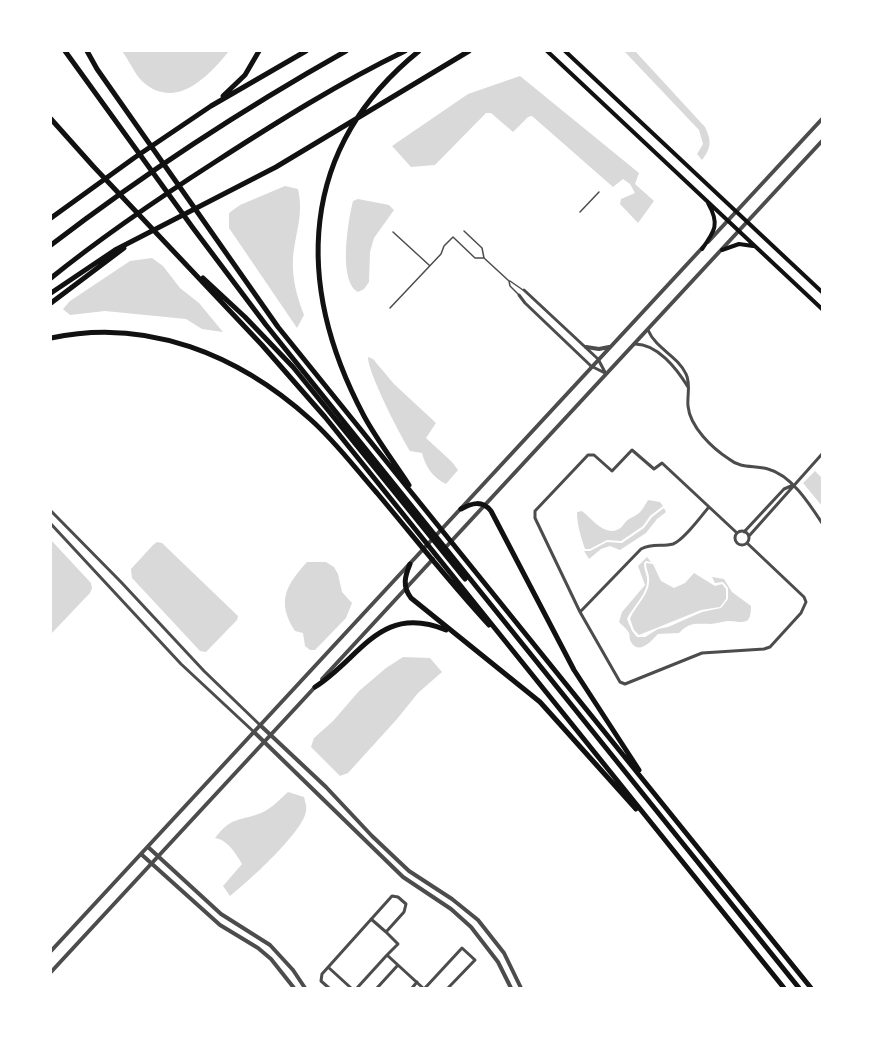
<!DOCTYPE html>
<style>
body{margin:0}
#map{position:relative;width:873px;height:1039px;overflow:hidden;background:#fff;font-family:"Varela Round",sans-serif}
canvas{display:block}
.frame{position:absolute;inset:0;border:52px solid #fff;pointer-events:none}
</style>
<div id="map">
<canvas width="873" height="1039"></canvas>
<div class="frame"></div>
</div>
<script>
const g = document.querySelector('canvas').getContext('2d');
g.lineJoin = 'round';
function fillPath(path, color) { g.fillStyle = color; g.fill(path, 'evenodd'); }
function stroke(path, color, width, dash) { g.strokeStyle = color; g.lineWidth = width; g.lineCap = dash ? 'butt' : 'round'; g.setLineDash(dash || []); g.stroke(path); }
const water = new Path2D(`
 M122,51H229C209,76 176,111 143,82C135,75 129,60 122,51Z
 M624,51H635L705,127C712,141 711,148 702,160L697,154L703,144L699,130Z
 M520,76L639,173L635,184L654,201L638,223L620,204L621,199L635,193L630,184L623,179L613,187L532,116L528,117L513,132L491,113H486L435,165L411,167L392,146L468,94Z
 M285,186L298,189C304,217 295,232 293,259C292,279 297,297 304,315L297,328L229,228V213L240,205Z
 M358,199L389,205L394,210L374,238L370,252L369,282L364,289L358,292C338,281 348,221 353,201Z
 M152,258L163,266L180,288L199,303L223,332L202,329L186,319L105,311L70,315L63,309L70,301L130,261Z
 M368,357L373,359L394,384L436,423L426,438L452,462L458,470L446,484C433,478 425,466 422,453L410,451C400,435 368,373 368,357Z
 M815,471L822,478V506L803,483Z
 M648,500L660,502L663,506L650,516L643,526L621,541L607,540L590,549H585C581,537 577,525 577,512L582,511C591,518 605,537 619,529C623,527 625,521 629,519C641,513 641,512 648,500Z
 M664,508L666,512L657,519L646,533L620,550L610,546L601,549L589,559L584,551H590L607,542L622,543L644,528L652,517Z
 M51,540L91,583L92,588L90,593L51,634Z
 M157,542L162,543L238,616L237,620L206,652L200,651L132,578L131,569L153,545Z
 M647,557L651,562L646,561L644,563C644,569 646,573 647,578C649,593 633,606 627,619L632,631L637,637H645L658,629L668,627L702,612L721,608L728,599V588L723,582L715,583L712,577L724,579L732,592L751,606C751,626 744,622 729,621C723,621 716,624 710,624C695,624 690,622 679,633L658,634C652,640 639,656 631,642C629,639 630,635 629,633C627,629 622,625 619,622L622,612L645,585L638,566Z
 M307,562H326L334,567L338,574L342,592L352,603L346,618L315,650H310L305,646L303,633L295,631C276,602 286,585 307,562Z
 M646,563L653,564L661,581L674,588L685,583L694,573L715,586L722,584L726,589V599L720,607L701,610L639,635L634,630L630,619C635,606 651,593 649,578C649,573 646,569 646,563Z
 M403,657L430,658L442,672L418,693L397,719L348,773L340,776L311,747L314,738L333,721L359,691L386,668Z
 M288,792L304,797C305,801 307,807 306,811C304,831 247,883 230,896L223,886L242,864C236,854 228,840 215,838C232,816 238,822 261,813C271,809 280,799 288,792Z`);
const service = new Path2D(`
 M580,212L599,192
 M464,231L482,248L484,258L509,281L510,286L518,294
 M393,232L429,265
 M510,281L523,290
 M390,308L441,254L444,246L453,237L475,258H484`);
const minor = new Path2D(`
 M524,290L598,359L606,374
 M519,295L525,303L591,366L605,373
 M648,330C656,349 678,356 686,374C691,384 687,395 688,406C690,427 712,448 729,459C741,469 754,465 768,469C791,475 809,503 822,523
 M634,344C657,343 677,369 688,387
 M51,511L121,582L204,671L260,725
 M51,524L181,664L254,732
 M735 538a7 7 0 1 1 14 0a7 7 0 1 1-14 0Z
 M744,532L784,489L791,486
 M737,533L662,463L654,469L632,450L612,471L594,455H588L535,511V518L580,612L620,682L625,684L702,653L764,649L770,647L801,613L806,602L804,597L747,543
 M749,536L822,454
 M581,611L641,549C652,543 662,547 673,544C684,540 701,516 709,507
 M371,919L386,932
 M328,967L351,988
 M329,988L321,981L322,974L392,896L398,897L406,904L404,912L386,932L398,944L387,955L423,988
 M357,988L387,955
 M377,988L398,965
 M412,988L417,982
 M425,988L462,948L475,960L448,988`);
const tertiary = new Path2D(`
 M708,242L822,119
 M586,347L599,349L609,347
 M445,548L822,141
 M322,679L433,559
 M260,725L326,787L372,836L409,871L452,899L478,920L504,953L521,988
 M254,732L403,877L451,909L471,927L498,962L511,988
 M148,847L221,914L270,945L293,970L305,988
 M141,854L220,925L258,948L271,959L294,988
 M51,951L703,247
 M51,972L315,687`);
const secondary = new Path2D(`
 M547,51L822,309
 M565,51L822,292
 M702,249C715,231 720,224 708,203
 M722,250L739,244L753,246`);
const motorway = new Path2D(`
 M65,51L193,228L266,325L799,988
 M87,51L97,69L278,327L811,988
 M223,96L245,75L259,51
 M51,119L93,166L262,345L325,417L784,988
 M51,218L134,158L211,106L306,51
 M51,245C145,173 243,109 346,51
 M51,278C103,236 159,198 215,162C277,122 339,83 405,51
 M203,278L245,317L293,367L465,579
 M51,293L115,250L276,167L469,51
 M51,303L124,248
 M51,338C147,317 239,355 310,419C335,441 355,468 377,493C414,537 450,583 489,625
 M409,485C394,462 377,440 364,416C294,284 298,149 419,51
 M461,509C472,503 482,500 491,511L574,670L639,770
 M410,564C405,576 402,586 411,598L540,702L636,809
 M315,687C361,658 380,603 446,630`);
fillPath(water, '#d9d9d9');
stroke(service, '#4c4c4c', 1.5);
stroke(minor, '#4c4c4c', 3);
stroke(tertiary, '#4c4c4c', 4);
stroke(secondary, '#111', 4);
stroke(motorway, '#111', 5);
</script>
